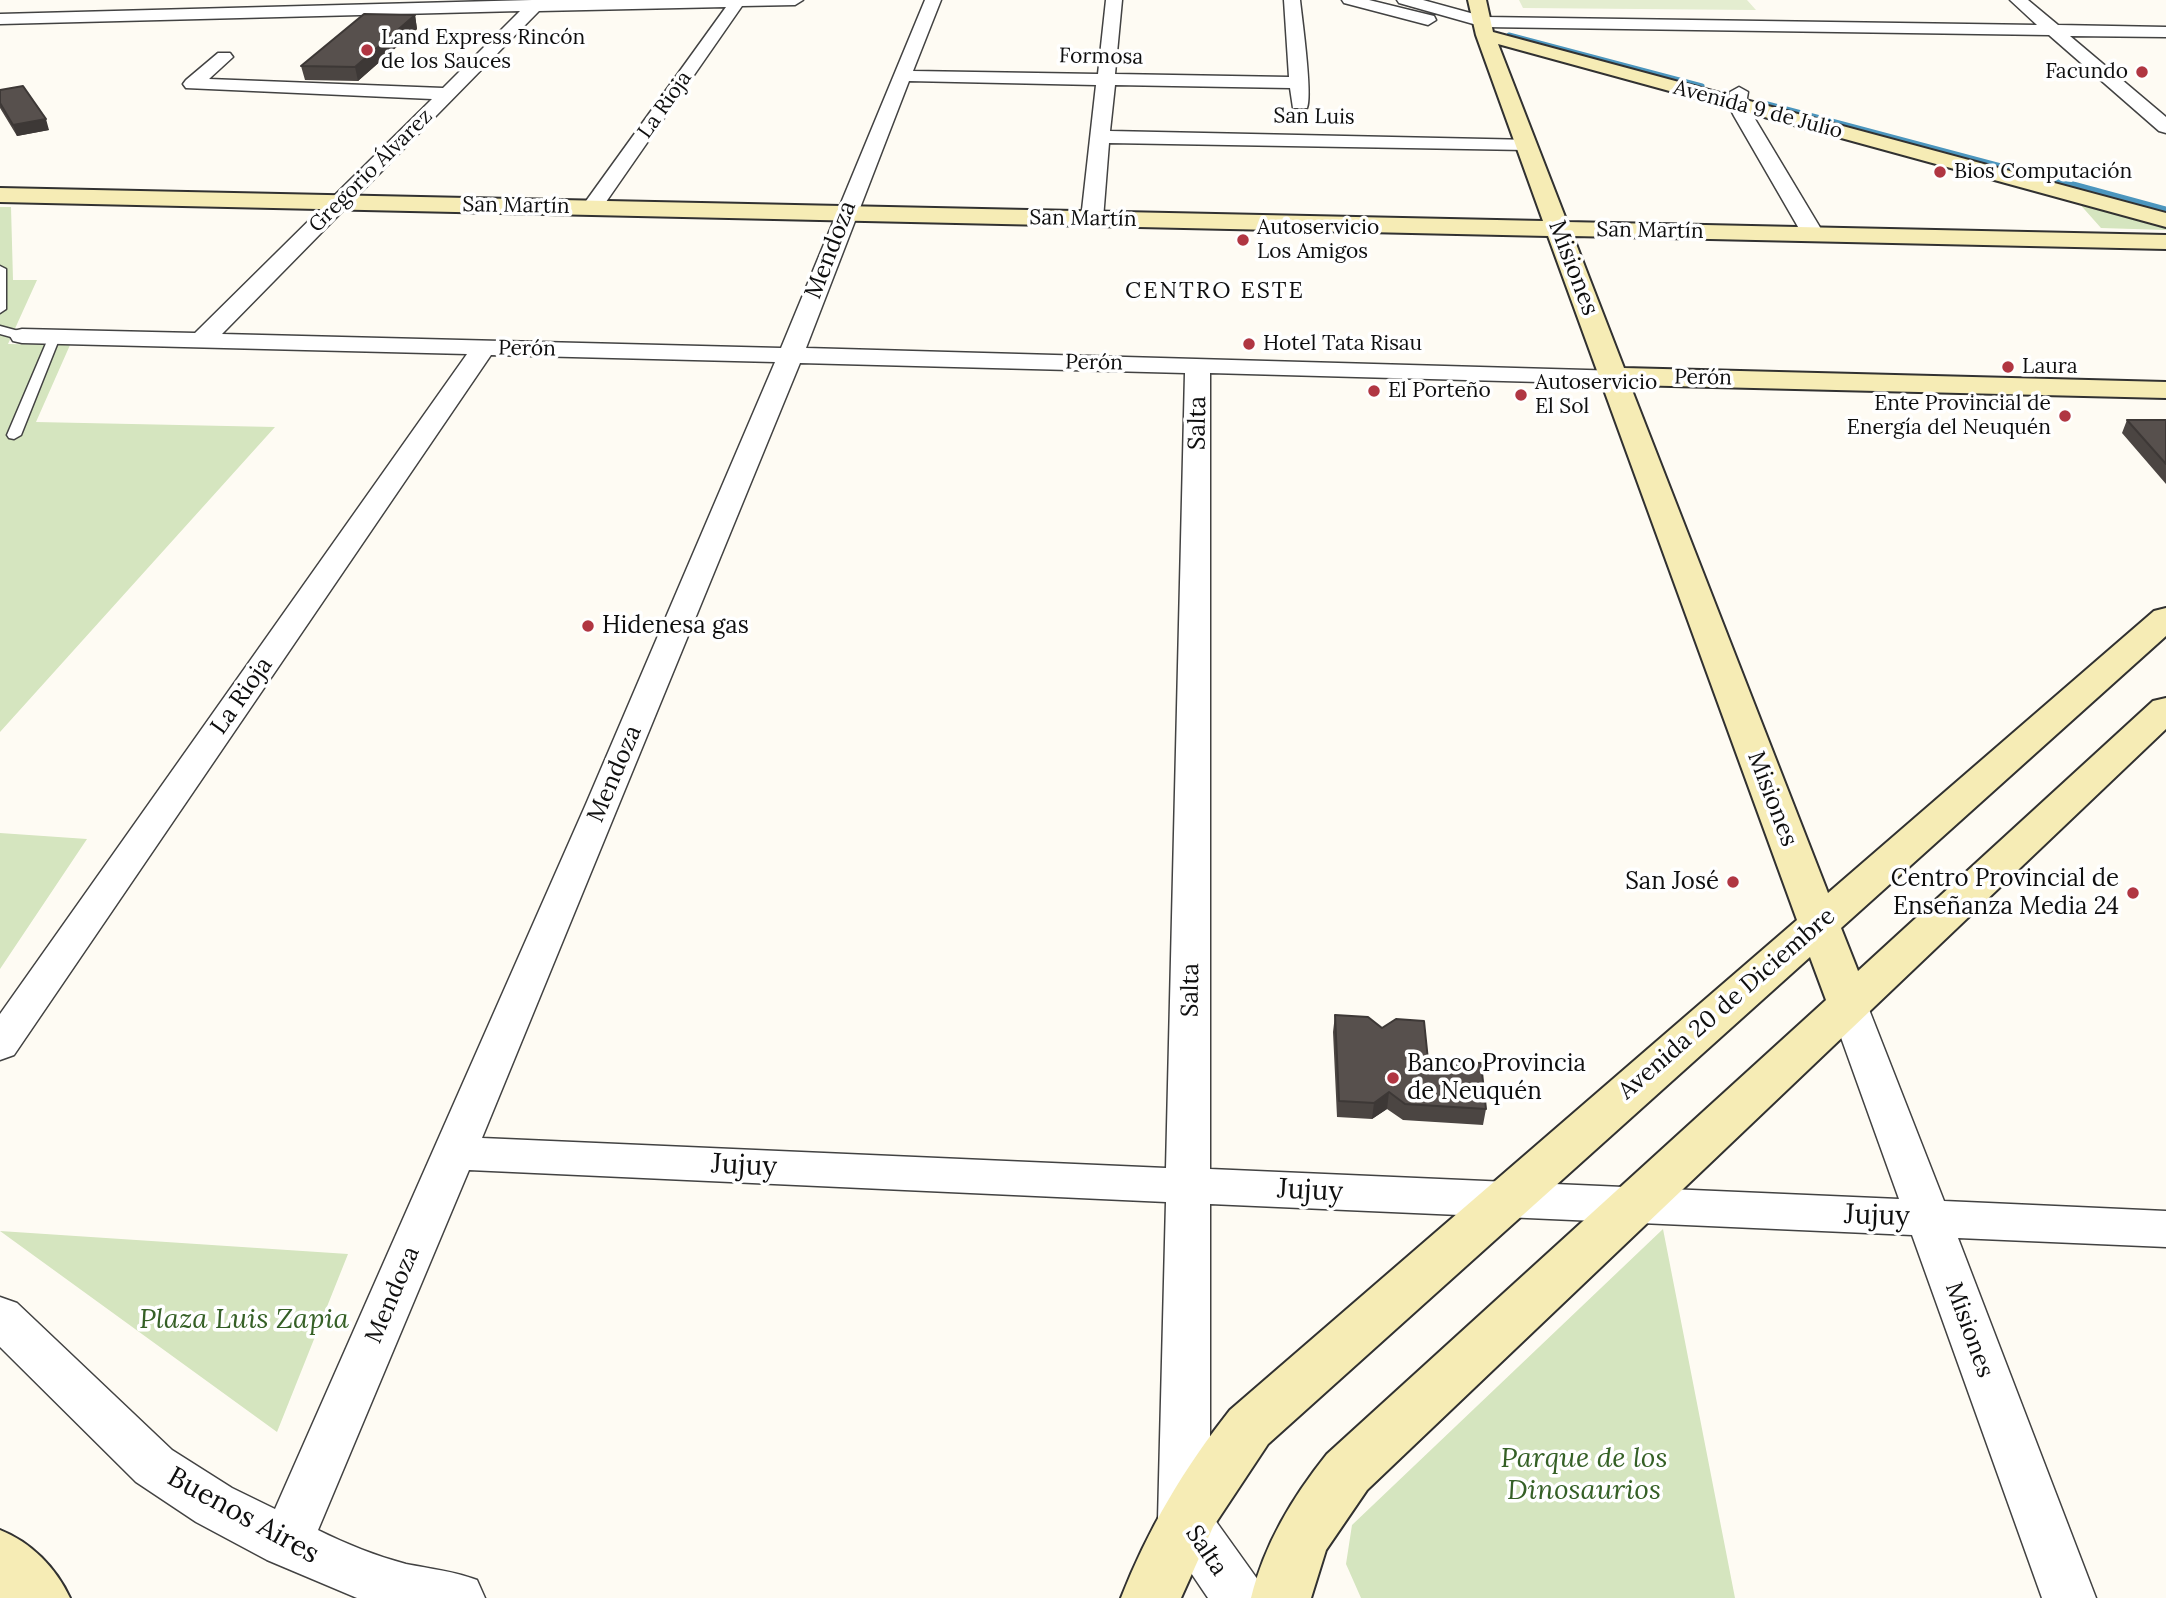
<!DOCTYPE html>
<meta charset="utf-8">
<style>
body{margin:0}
canvas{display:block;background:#fefbf3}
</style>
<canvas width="2166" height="1598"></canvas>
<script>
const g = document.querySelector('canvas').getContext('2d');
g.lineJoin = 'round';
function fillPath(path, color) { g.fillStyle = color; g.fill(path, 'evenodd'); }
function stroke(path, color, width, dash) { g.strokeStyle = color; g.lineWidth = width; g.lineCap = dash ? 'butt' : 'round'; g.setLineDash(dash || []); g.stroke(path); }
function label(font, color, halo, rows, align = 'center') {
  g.font = font + ' Lora,serif'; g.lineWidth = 7; g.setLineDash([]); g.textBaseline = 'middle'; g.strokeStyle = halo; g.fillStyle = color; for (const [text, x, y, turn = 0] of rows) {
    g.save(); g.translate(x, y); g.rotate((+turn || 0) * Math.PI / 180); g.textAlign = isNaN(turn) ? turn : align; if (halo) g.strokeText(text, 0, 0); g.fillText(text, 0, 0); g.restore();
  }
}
const green = new Path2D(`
 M2077,201L2166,226V230L2101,228Z
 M0,207H11L13,280H37L8,344L70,345L36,422L275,427L0,732Z
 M0,833L87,839L0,969Z
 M1663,1229L1735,1598H1361L1346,1564L1352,1525Z
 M0,1231L348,1254L277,1432Z`);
const pitch = new Path2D(`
 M1519,0H1747L1756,10L1523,8Z`);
const streamFar1 = new Path2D(`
 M1509,35L1702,86
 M1760,102L2080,187`);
const stream = new Path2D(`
 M2073,185L2166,210`);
const lane = new Path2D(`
 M0,266L6,269V309L0,313Z
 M0,326L26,333L28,336L22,340L0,334Z
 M50,334L60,337L21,435L14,439L9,438L7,435Z`);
const street = new Path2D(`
 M532,0H803L795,5L742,6L599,212L592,214L581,208L726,7L539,11L222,334L781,348L925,0H941L913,71L1098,74L1106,0H1122L1115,74L1289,77L1284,0H1300C1302,19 1313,96 1307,108H1293L1290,88L1115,85L1110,131L1533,140L1536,144L1526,150L1109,143L1103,219L1092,225L1081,219L1096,85L909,81L806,348L1622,371L1626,376L1622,381L1613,384L1210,373V1169L1899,1199L1829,1004L1835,994L1849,990L1863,994L1944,1201L2166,1211V1247L1958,1238L2096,1598H2042L1912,1235L1210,1204V1513L1258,1580L1266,1598H1208L1166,1536L1158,1519L1166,1202L469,1170L318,1530C346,1544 376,1556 406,1564C431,1569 454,1571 477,1580L485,1598H357L267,1560L196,1522L136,1482L0,1347V1297L17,1303L172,1450L232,1488L275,1509L586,804L775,362L491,355L14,1055L0,1060V1014L467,354L22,343L13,341L10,336L13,331L22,329L195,333L432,99L186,88L183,84L186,80L218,53H230L233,57L209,79L443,88L520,11L0,24V14ZM800,363L1185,373L1166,1168L482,1138Z
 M1342,0H1369L1434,16L1436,20L1428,25L1344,3Z
 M1397,0H1423L1485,17L2037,25L2010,0H2028L2058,25L2166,27V37L2070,36L2166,117V133L2159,131L2049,35L1484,27L1399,3Z
 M1739,87L1748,92L1746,104L1824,234L1821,239H1805L1734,116L1728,104L1730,92Z`);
const secondary = new Path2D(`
 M1468,0H1486L1493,32L2166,213V227L1498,44L1567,222L2166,235V249L1573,236L1624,368L2166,382V398L1630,385L1828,893L2154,611L2166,608V636L1841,928L1858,971L2153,701L2166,698V729L1367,1490L1326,1550L1311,1598H1251C1265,1543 1292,1498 1327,1454L1826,1000L1810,957L1268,1444L1213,1527L1181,1598H1121C1148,1529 1184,1468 1230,1410L1797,920L1548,236L0,202V188L1543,221L1476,35Z
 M0,1530C31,1542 56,1568 70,1598H0Z`);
const wall = new Path2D(`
 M415,15L417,29L358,81L305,80L301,66Z
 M0,90L49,130L17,136L0,108Z
 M2127,420H2166V484L2122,433Z
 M1335,1015L1382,1028L1428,1060L1486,1109L1483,1125L1403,1120L1387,1109L1372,1119L1337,1117L1333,1032Z`);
const shadedWall = new Path2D(`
 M415,15L417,29L358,81L355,67Z
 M46,119L49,130L17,136L13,125Z
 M1389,1092L1387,1109L1372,1119L1374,1103Z`);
const building = new Path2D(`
 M364,14L415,15L355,67L301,66Z
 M23,86L46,119L13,125L0,103V90Z
 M2127,420H2166V464Z
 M1335,1015L1368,1017L1382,1028L1396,1019L1424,1021L1428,1060L1481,1063L1486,1109L1405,1104L1389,1092L1374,1103L1339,1101Z`);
const markers = [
 [367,50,7,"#b03642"],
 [2142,72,7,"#b03642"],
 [1940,172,7,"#b03642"],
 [1243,240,7,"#b03642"],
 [1249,344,7,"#b03642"],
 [2008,367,7,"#b03642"],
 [1374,391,7,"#b03642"],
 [1521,395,7,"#b03642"],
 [2065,416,7,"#b03642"],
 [588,626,7,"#b03642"],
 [1733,882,7,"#b03642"],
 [2133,893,7,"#b03642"],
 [1393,1078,7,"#b03642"]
];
const farPoinames = [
 ["Land Express Rincón",381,38],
 ["de los Sauces",381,62],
 ["Facundo",2128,72,"right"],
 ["Bios Computación",1954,172],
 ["Autoservicio",1257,228],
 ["Los Amigos",1257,252],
 ["Hotel Tata Risau",1263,344],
 ["Laura",2022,367],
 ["Autoservicio",1535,383],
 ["El Sol",1535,407],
 ["El Porteño",1388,391],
 ["Ente Provincial de",2051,404,"right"],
 ["Energía del Neuquén",2051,428,"right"]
];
const farStreetnames = [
 ["Formosa",1101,57,1],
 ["La Rioja",665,105,-55],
 ["Avenida 9 de Julio",1758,110,15],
 ["San Luis",1314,117,1],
 ["Gregorio Álvarez",371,171,-45],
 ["San Martín",516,206,1],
 ["San Martín",1083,219,1],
 ["San Martín",1650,231,1],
 ["Perón",527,349,1],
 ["Perón",1094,363,1],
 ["Perón",1703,378,1]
];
const farQuarternames = [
 ["CENTRO ESTE",1215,291]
];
const streetNames = [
 ["Mendoza",831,250,-69],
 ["Misiones",1573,268,69],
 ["Salta",1198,423,-89],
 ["La Rioja",242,696,-55],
 ["Mendoza",615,774,-67],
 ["Misiones",1772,799,69],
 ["Salta",1191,990,-89],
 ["Avenida 20 de Diciembre",1727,1004,-41],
 ["Mendoza",393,1295,-67],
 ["Misiones",1969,1330,70],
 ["Salta",1206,1551,56]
];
const poiNames = [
 ["Hidenesa gas",602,626],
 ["Centro Provincial de",2119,879,"right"],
 ["Enseñanza Media 24",2119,907,"right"],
 ["San José",1719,882,"right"],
 ["Banco Provincia",1407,1064],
 ["de Neuquén",1407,1092]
];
const nearStreetnames = [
 ["Jujuy",744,1166,3],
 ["Jujuy",1310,1191,3],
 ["Jujuy",1877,1216,2],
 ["Buenos Aires",243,1516,29]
];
const nearParknames = [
 ["Plaza Luis Zapia",244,1320],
 ["Parque de los",1584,1459],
 ["Dinosaurios",1584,1491]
];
fillPath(green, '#d5e5bf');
fillPath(pitch, '#e4edd0');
stroke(streamFar1, '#4c96be', 5);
stroke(stream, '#4c96be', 7);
stroke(lane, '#424242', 3);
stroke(street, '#424242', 3);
stroke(secondary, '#313131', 4);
fillPath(lane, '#fff');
fillPath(street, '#fff');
fillPath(secondary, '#f6ecb5');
fillPath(wall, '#4b4542');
fillPath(shadedWall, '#3d3836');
fillPath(building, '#57504d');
stroke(building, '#3d3836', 2);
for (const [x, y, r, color] of markers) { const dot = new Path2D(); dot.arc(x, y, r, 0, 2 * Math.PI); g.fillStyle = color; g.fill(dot); stroke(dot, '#fff', 2.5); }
label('21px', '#0f0f0f', '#fff', farPoinames, 'left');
label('21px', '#0f0f0f', '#fff', farStreetnames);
g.letterSpacing = '2px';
label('23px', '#0f0f0f', '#fff', farQuarternames);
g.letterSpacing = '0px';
label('24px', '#0f0f0f', '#fff', streetNames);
label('24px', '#0f0f0f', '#fff', poiNames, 'left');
label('28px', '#0f0f0f', '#fff', nearStreetnames);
label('italic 28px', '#356026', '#fff', nearParknames);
</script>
